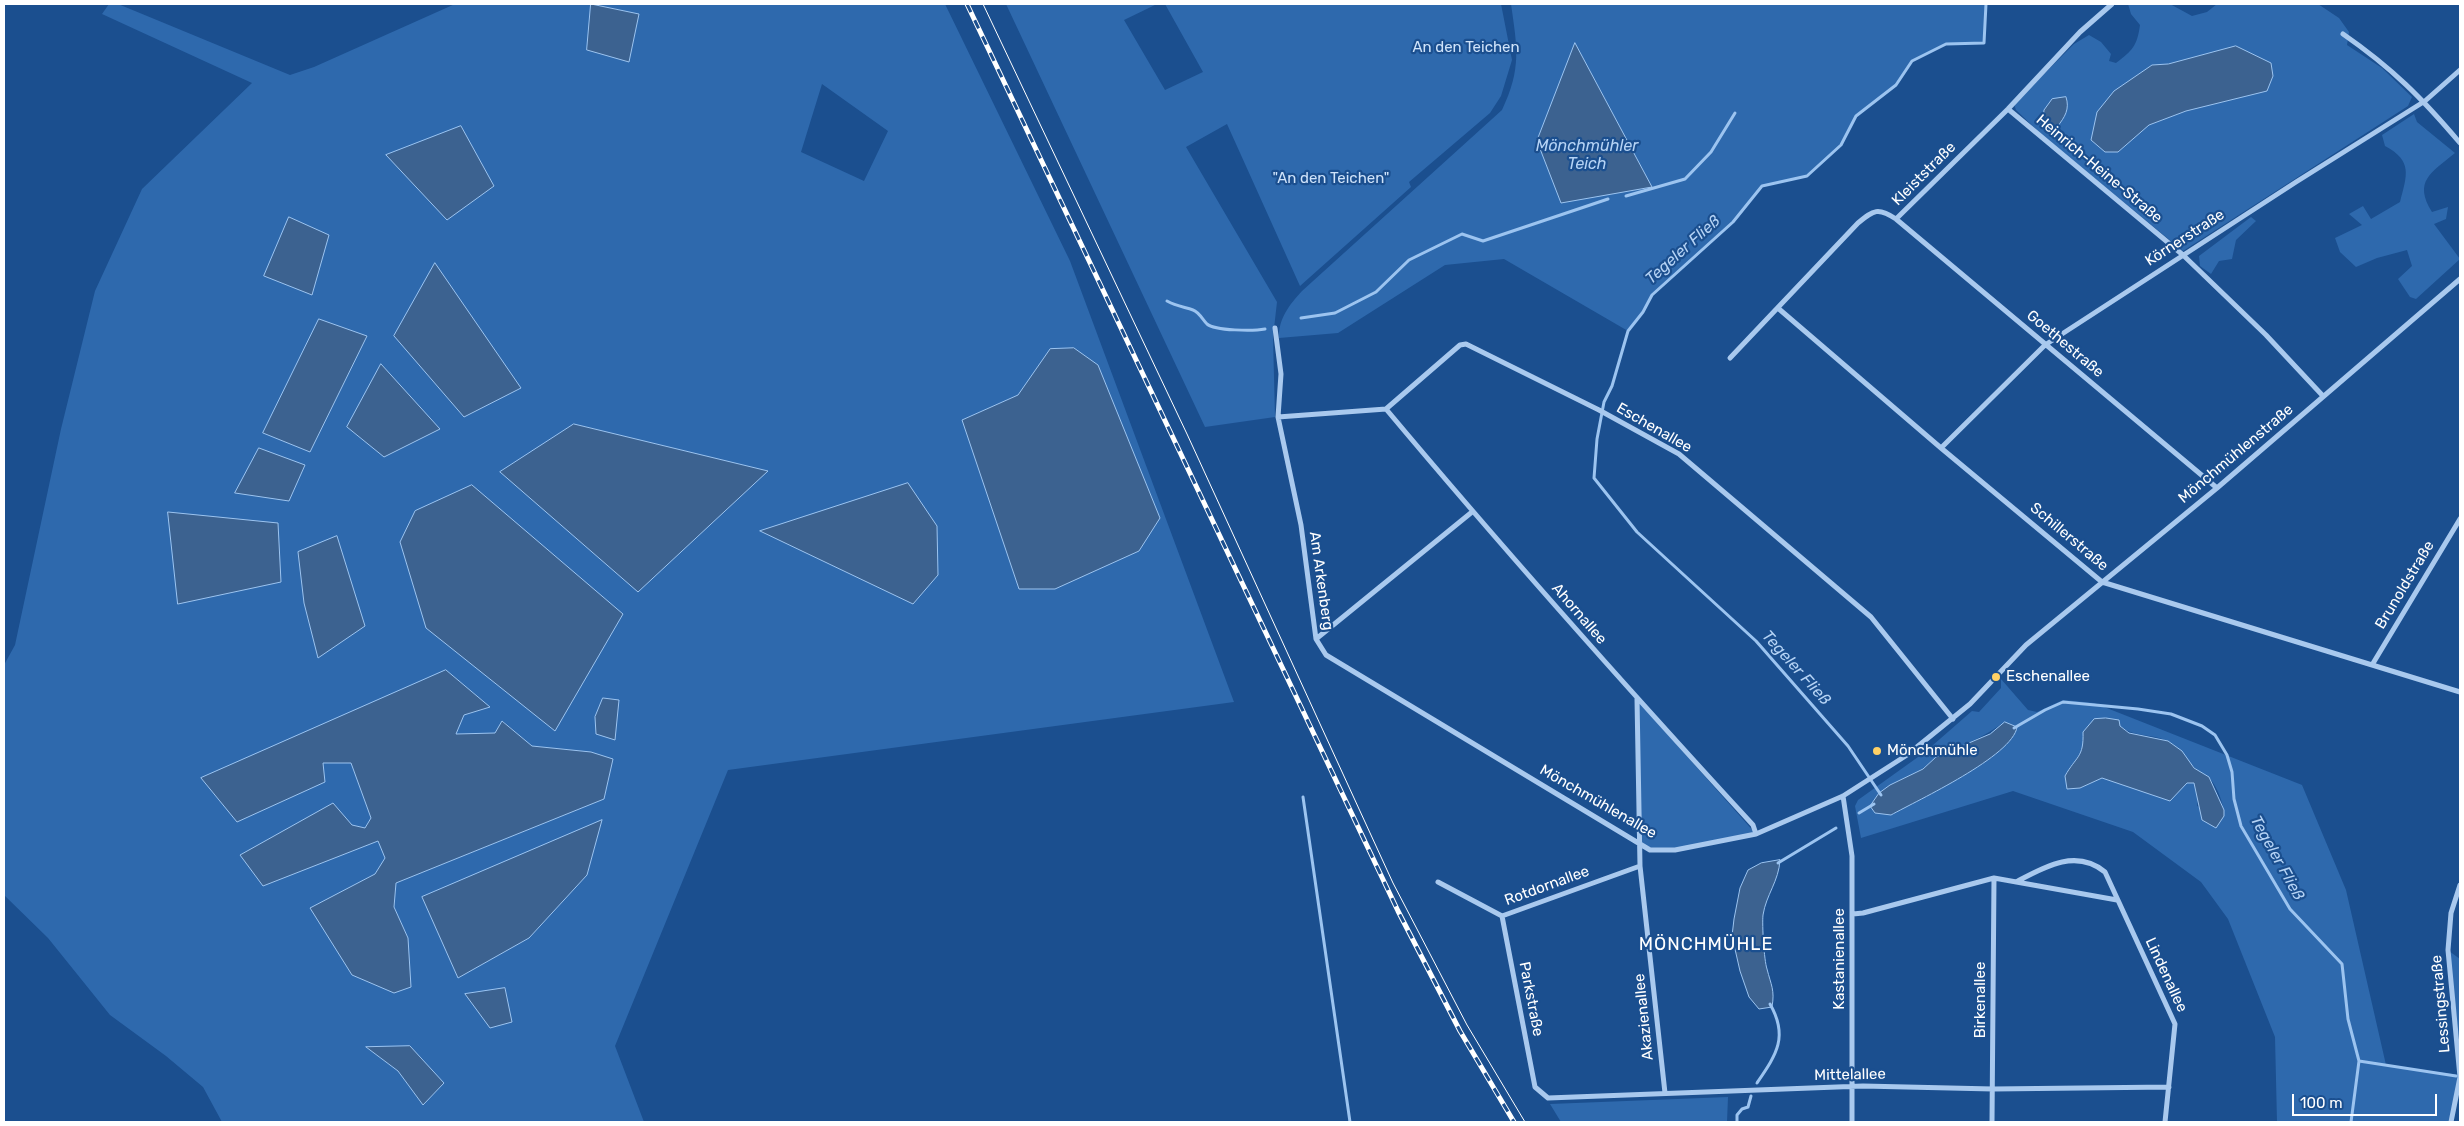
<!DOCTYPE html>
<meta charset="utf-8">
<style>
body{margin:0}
#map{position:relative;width:2464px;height:1126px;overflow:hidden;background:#1b4f8f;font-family:Rubik,sans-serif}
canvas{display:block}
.frame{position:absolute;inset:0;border:5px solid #fff;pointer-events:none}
.scale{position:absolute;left:2292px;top:1094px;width:145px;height:22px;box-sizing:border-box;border:2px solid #fff;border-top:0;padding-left:6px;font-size:15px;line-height:18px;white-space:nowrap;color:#fff;-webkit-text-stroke:4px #1b4f8f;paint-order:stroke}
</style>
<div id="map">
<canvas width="2464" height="1126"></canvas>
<div class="frame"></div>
<div class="scale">100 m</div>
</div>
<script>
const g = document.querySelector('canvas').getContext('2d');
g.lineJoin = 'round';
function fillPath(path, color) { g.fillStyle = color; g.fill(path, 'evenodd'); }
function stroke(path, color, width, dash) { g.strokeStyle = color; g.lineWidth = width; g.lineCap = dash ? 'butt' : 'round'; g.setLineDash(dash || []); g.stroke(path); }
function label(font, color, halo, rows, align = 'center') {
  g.font = font + ' Rubik,sans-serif'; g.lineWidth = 4.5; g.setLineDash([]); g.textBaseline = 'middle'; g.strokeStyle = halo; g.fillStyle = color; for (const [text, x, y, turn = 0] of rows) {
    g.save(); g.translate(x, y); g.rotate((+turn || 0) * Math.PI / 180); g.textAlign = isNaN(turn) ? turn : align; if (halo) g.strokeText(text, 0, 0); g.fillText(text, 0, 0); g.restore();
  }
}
const green = new Path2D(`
 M109,4H118L290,75L314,67L455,4H591L587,50L639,14L592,4H945L1070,261L1234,702L728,770L615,1046L644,1122H222L203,1087L166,1056L110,1015L48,938L4,895V665L15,645L61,429L95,291L142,189L252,83L102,14ZM822,84L888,131L864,181L801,152ZM1018,395L1019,588L963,420ZM574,424L767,471H768L500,472ZM298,552L319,658L304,603ZM446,670L490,707L464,715L455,734L495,733L503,721L532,746L591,752L612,759L604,799L396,883L394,907L408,938L310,909L375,874L386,858L378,841L263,885L352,825L365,829L371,818L351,763H323ZM601,821L587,875L529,938L458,978L423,897ZM366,1047L444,1083L423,1105L398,1071Z
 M1006,4H1157L1124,20L1165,90L1203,72L1165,4H1501L1512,60L1501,96L1490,113L1409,182L1411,187L1300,286L1227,124L1186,147L1277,302L1273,337L1275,417L1205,427Z
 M1511,4H1986L1984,43L1946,44L1912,61L1896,85L1856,116L1841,145L1807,176L1762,186L1733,222L1652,295L1643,312L1628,331L1504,259L1445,265L1338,333L1279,338C1278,319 1290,304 1302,291L1502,110C1522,68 1517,47 1511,4Z
 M2128,4H2170L2192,16L2207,12L2217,4H2318L2339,18L2349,32L2347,45L2382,68L2412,97L2408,106L2183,251L2041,134L2016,110L2014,104L2074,44L2089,35L2101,42L2111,54L2109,61L2116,63C2133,50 2137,46 2140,25L2131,14ZM2168,64L2186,111L2149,125L2152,65Z
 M2414,114L2417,122L2455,153C2431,173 2413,181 2432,212L2448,207L2446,219L2434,224L2460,259L2416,299L2410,297L2398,279L2412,266L2407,250L2377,258L2356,267L2340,252L2335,238L2362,225L2349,214L2363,206L2371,219L2400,202C2407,175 2413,161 2385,146L2382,135Z
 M2251,217L2256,221L2236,240L2232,259L2219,261L2211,274L2200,266L2199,256Z
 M2001,679L2028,710L2037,712L2063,700L2094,703L2302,785L2346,890L2386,1065L2459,1075L2450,1122H2277L2275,1037L2228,919L2201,882L2133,832L2013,791L1861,838L1855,806L1858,800L1925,752L1972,711L1979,712L2001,688ZM2004,722L1891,815L1871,806C1885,784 1898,782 1920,770C1927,767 1931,759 1939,756C1961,745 1984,738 2004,722ZM2120,726C2135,738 2151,733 2167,741C2181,747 2185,759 2195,768C2198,772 2204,773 2208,777C2217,785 2224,804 2224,816L2197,806L2198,798L2194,783L2113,781L2102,778L2080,788L2069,768L2080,758L2083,742Z
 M1638,701L1755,833L1674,849L1651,850L1640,841Z
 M2449,951L2460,959V1049Z
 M1728,1097L1727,1122H1561L1550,1104Z`);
const water = new Path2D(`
 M591,4L639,14L629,62L587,50Z
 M1575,43L1652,187L1561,203L1537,141Z
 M2236,46L2271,63L2273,76L2267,91L2186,111L2149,125L2118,152H2105L2091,140L2097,112L2114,91L2152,65L2168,64Z
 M2066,97C2070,109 2065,117 2057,127L2052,128L2043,121L2044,110L2052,99Z
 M461,126L494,186L447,220L386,155Z
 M289,217L329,235L312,295L264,276Z
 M435,263L521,388L464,417L394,336Z
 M319,319L367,336L310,452L263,433Z
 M1074,348L1098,365L1160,518L1139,551L1055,589H1019L962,420L1018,395L1050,349Z
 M381,364L440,429L384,457L347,427Z
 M574,424L768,471L638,592L500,472Z
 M259,448L305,465L289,501L235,493Z
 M908,483L937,526L938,575L913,604L760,531Z
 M472,485L623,614L555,731L426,628L400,542L415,511Z
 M168,512L278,523L281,582L178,604Z
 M337,536L365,626L318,658L304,603L298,552Z
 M446,670L490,707L464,715L456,734L495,733L502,721L532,746L591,752L613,759L604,799L396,883L394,907L408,938L411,987L394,993L352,975L310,908L375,874L385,858L378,841L263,886L240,855L333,803L352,825L365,828L371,818L351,763H323L325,782L237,822L201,778Z
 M603,698L619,700L615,740L596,734L595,717Z
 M2106,718L2119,720L2120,726L2129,733L2168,741L2182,751L2194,768L2209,777L2224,810V816L2216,828L2202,820L2194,783H2187L2170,801L2102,778L2080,788L2067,789L2065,776C2076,756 2084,758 2083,732L2094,719Z
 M2005,722L2017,727C2013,756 1918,800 1891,815L1875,813L1870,806L1879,793L1890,785L1923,769L1936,757L1990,734Z
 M602,820L587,875L529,938L458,978L422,897Z
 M1780,860C1779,881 1766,895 1763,915C1762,925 1764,960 1767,969C1771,985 1775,990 1772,1007L1759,1009L1749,997L1740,971L1732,936L1734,919L1740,888L1748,870L1761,863Z
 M505,988L512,1022L490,1028L465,994Z
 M410,1046L444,1083L423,1105L398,1071L366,1047Z`);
const stream = new Path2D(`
 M1626,196L1685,179L1711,152L1735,113
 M1167,301C1176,306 1184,307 1193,310C1199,312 1203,320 1207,324C1215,331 1254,331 1265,329
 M1301,318L1335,313L1376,292L1409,260L1462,234L1483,241L1608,199
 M2014,728L2045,710L2063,702L2138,709L2171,714L2202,726L2215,735L2227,755L2232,772L2234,799L2241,826L2290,909L2342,964L2348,1019L2359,1061L2351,1122
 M1881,795L1848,746L1756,641L1637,532L1594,478L1597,439L1604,402L1612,386L1628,331L1643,312L1652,295L1733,222L1762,186L1807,176L1841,145L1856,116L1896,85L1912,61L1946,44L1984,43L1986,4
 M1303,797L1350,1122
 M1859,813L1874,804
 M1778,863L1836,828
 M2359,1061L2456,1076
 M1757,1083C1776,1055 1789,1037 1770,1004
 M1737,1122V1115L1742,1109L1748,1107L1751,1096`);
const minor = new Path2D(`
 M2343,34C2392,68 2422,98 2460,143
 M2008,109L2183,255L2266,335L2323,396
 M1896,219L2217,488
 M1779,309L1941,448L2102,582L2460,692
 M1275,328L1281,374L1278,417L1301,525L1316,639L1326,655L1650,850H1675L1756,834L1843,796L1907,755L1970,704L2026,645L2217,488L2460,279
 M1730,358L1858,223C1874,210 1878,207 1896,219L2008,109L2080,32L2112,4
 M1386,409C1505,551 1628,689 1753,825L1756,834
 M1278,417L1386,409L1460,345L1466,344L1599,410L1679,454L1871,617L1953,719
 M1941,448L2045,345L2296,182L2425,101L2460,70
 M1316,639L1472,512
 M2372,665L2460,519
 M1637,699L1640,866L1665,1093
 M1843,796L1852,856V1122
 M1438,882L1502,916L1640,866
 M2016,882C2044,867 2076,848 2105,872L2175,1024L2165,1122
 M1853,914L1863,913L1994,878L2117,900
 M1502,916L1535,1087L1548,1098L1863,1086L1993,1089L2169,1087
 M1992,1122L1994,878
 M2451,1122L2460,1077L2448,950L2451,913L2460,885`);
const tram = new Path2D(`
 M983,4L1187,434L1393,883L1467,1025L1525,1122`);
const rail = new Path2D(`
 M967,4L1398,911L1460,1031L1514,1122`);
const markers = [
 [1996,677,5,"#ffd166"],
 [1877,751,5,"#ffd166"]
];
const parkNames = [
 ["An den Teichen",1466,48],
 ["\"An den Teichen\"",1331,179]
];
const streetNames = [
 ["Heinrich-Heine-Straße",2099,169,40],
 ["Kleiststraße",1924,174,-45],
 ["Körnerstraße",2185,238,-33],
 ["Goethestraße",2065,344,40],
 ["Eschenallee",1654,428,30],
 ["Mönchmühlenstraße",2236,454,-40],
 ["Schillerstraße",2069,537,40],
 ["Am Arkenberg",1321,581,82],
 ["Brunoldstraße",2405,585,-59],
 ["Ahornallee",1579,614,49],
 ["Mönchmühlenallee",1598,802,30],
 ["Rotdornallee",1547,886,-20],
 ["Kastanienallee",1840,959,-90],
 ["Lindenallee",2166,975,65],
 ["Parkstraße",1531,999,79],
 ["Birkenallee",1981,1000,-90],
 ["Lessingstraße",2441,1004,-95],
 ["Akazienallee",1644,1017,-96],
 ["Mittelallee",1850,1075,-1]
];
const poiNames = [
 ["Eschenallee",2006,677],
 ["Mönchmühle",1887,751]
];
const waterNames = [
 ["Mönchmühler",1587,146],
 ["Teich",1587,164],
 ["Tegeler Fließ",1683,250,-42],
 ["Tegeler Fließ",1796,668,48],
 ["Tegeler Fließ",2277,858,61]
];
const quarterNames = [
 ["MÖNCHMÜHLE",1706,945]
];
fillPath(green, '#2e69ad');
fillPath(water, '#3c6290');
stroke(water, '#9cc4f0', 1);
stroke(stream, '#9cc4f0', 3);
stroke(minor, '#a9c9ee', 5);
stroke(tram, '#fff', 1);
stroke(rail, '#fff', 5);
stroke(rail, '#1b4f8f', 3, [9]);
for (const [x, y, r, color] of markers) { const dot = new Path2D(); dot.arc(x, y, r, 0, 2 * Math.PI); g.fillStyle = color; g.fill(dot); stroke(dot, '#1b4f8f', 2); }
label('15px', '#cfe3fa', '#1b4f8f', parkNames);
label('15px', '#fff', '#1b4f8f', streetNames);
label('15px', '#fff', '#1b4f8f', poiNames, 'left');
label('italic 16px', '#b5d3f5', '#1b4f8f', waterNames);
g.letterSpacing = '1px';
label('18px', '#fff', '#1b4f8f', quarterNames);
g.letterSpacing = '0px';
</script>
